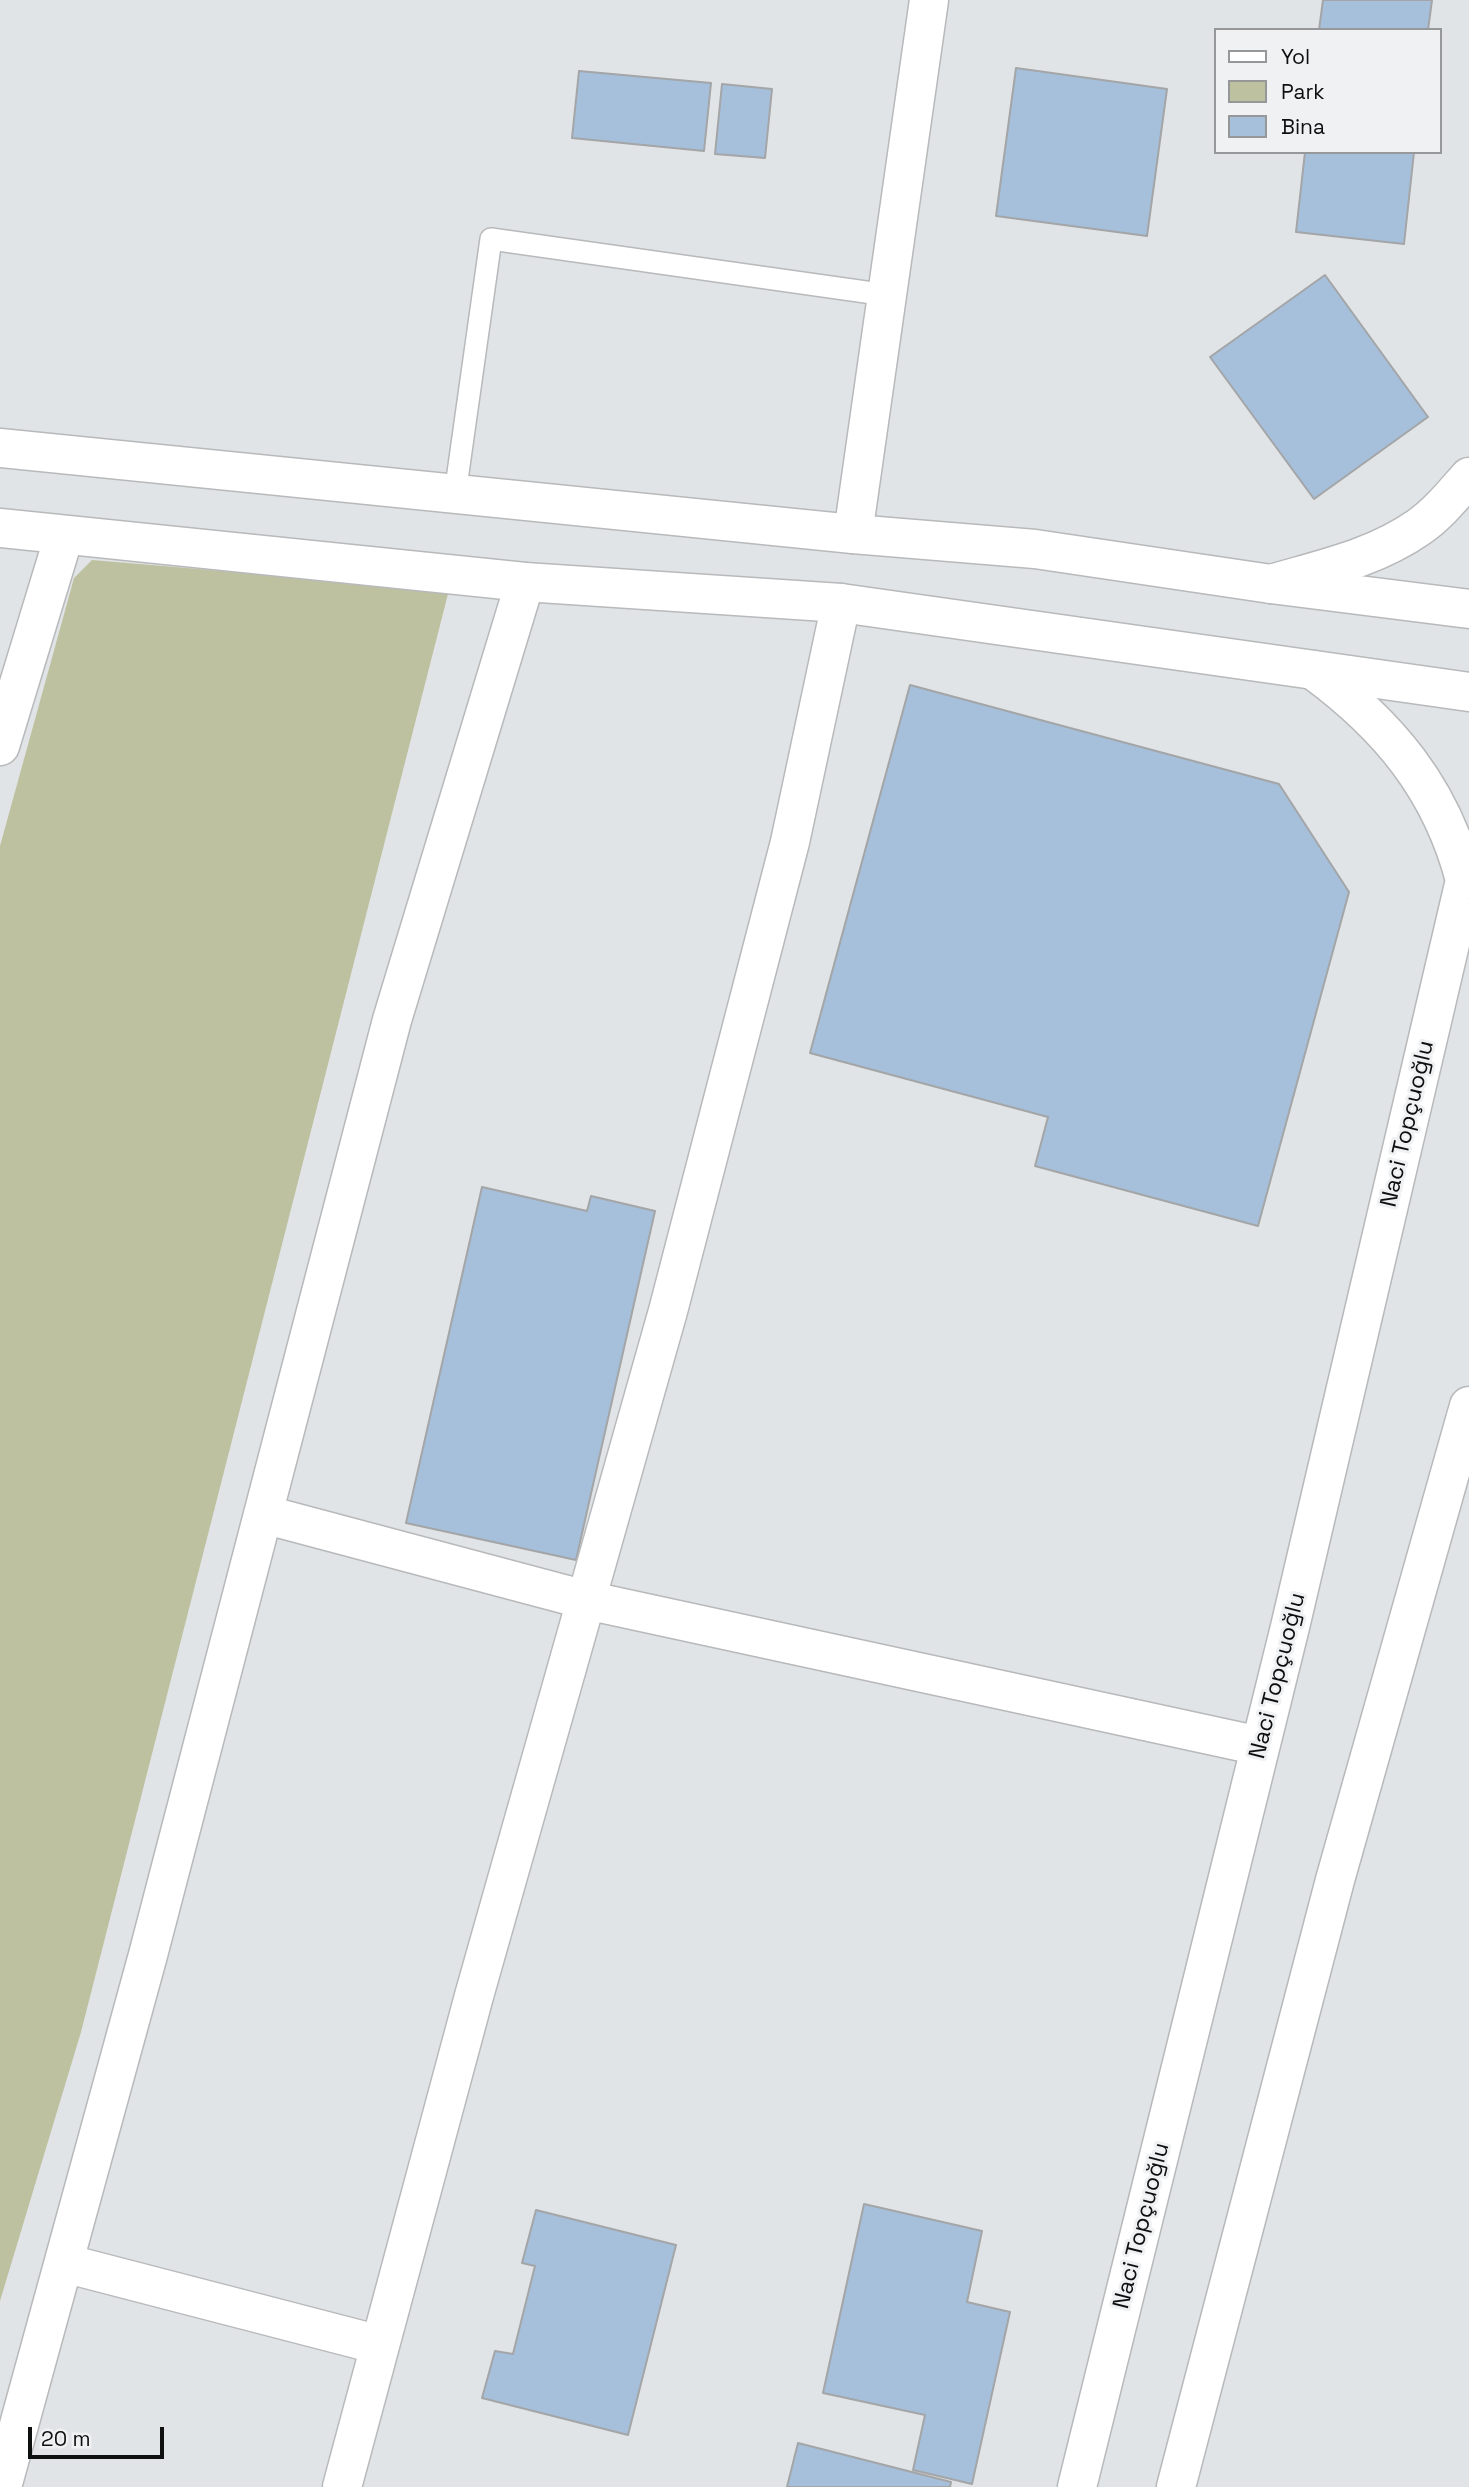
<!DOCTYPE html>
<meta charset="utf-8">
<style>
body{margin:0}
#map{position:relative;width:1469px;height:2487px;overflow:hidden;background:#e1e4e6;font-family:"Space Grotesk",sans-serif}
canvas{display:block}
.legend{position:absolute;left:1214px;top:28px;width:228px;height:126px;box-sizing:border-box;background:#eff1f3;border:2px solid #959798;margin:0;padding:9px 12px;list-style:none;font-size:21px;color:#0e0f0f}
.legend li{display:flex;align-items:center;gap:14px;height:35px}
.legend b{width:35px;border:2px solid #959798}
.scale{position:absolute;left:28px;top:2427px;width:136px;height:32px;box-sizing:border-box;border:4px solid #0e0f0f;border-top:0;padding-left:9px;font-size:21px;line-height:24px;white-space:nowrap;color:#0e0f0f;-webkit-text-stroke:5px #eff1f3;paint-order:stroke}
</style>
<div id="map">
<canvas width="1469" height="2487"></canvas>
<ul class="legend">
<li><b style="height:9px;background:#fff"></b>Yol</li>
<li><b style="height:19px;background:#bec1a0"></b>Park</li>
<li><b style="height:19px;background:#a6c0db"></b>Bina</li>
</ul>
<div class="scale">20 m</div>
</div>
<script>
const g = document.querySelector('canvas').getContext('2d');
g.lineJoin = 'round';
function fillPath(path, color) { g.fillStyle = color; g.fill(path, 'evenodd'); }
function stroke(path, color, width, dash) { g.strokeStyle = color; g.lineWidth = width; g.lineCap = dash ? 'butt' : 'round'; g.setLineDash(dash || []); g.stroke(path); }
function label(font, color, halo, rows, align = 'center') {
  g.font = font + ' "Space Grotesk",sans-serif'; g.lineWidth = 6; g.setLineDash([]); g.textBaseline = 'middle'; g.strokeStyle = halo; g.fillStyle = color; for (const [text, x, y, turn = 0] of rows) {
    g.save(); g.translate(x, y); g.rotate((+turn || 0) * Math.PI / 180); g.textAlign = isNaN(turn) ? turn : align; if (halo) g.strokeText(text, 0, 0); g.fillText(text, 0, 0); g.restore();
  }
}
const green = new Path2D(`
 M92,560L449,590L81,2032L0,2301V846L74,578Z`);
const building = new Path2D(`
 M1323,0H1432L1428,30H1319Z
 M1016,68L1167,89L1147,236L996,216Z
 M579,71L711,83L704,151L572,138Z
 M722,84L772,89L765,158L715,154Z
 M1305,152H1414L1404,244L1296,232Z
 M1325,275L1428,417L1314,499L1210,357Z
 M910,685L1279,784L1349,892L1258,1226L1035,1166L1048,1117L810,1053Z
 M482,1187L587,1211L591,1196L655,1211L576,1560L406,1523Z
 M864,2204L982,2231L967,2302L1010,2312L972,2484L913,2470L925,2415L823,2393Z
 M536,2210L676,2245L628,2435L482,2398L495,2351L513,2354L535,2266L522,2263Z
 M798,2443L951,2482L950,2487H787Z`);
const service = new Path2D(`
 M455,494L491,239L887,295`);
const minor = new Path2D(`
 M853,534L929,0
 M0,746L64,536
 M263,1514L586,1600L1260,1746
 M64,2263L380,2345
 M2,2487L148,1955L392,1020L525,582
 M342,2487L474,1996L668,1311L790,842L841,603`);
const tertiary = new Path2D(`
 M0,448L853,534L1035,549L1271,584L1469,609
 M0,528L525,582L841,603L1469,692`);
const primary = new Path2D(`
 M1271,584C1322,569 1375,558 1419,527C1438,514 1454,494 1469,477
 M1313,670C1388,725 1441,788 1465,880
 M1077,2487L1290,1627L1469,863
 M1176,2487L1335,1880L1469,1406`);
const streetNames = [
 ["Naci Topçuoğlu",1408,1124,-77],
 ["Naci Topçuoğlu",1278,1676,-76],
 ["Naci Topçuoğlu",1142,2226,-76]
];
fillPath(green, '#bec1a0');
fillPath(building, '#a6c0db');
stroke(building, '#a3a5a7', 2);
stroke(service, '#b7b9bb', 24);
stroke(minor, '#b7b9bb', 41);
stroke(tertiary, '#b7b9bb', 41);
stroke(primary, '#b7b9bb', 41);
stroke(service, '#fff', 21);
stroke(minor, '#fff', 38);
stroke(tertiary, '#fff', 38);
stroke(primary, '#fff', 38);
label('23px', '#0e0f0f', '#eff1f3', streetNames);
</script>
